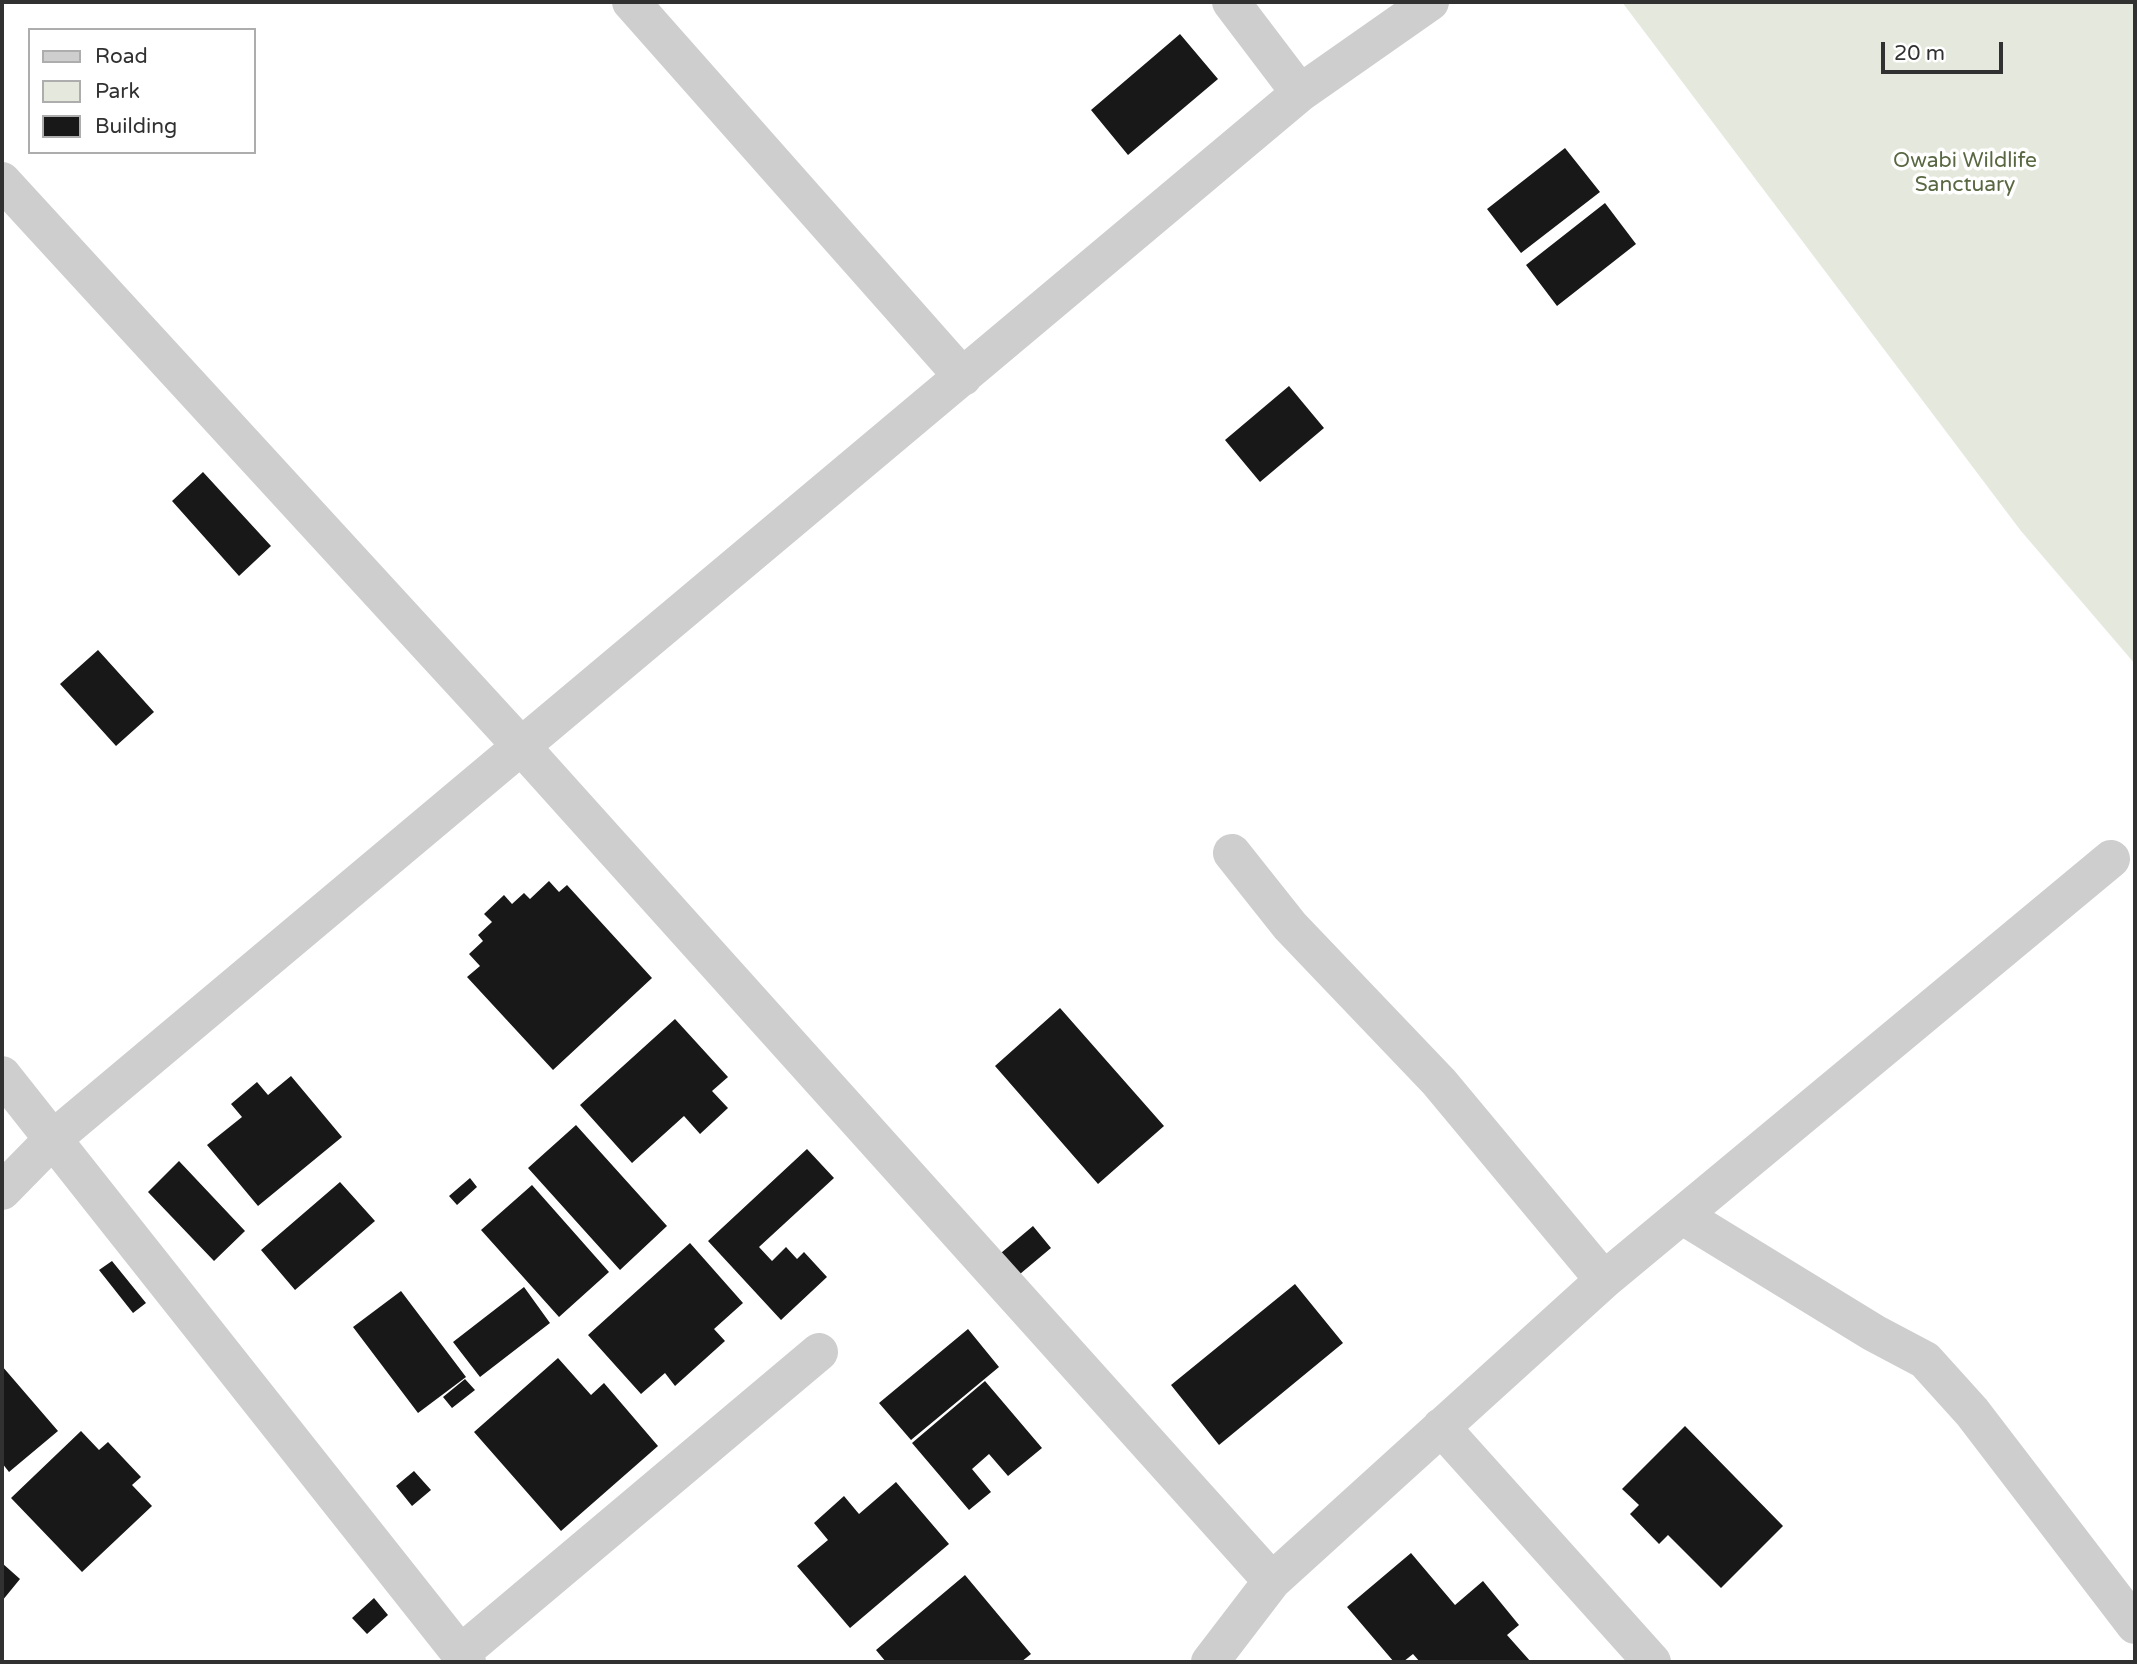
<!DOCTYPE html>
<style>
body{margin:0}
#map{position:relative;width:2137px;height:1664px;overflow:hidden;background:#fff;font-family:"Varela Round",sans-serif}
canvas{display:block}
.frame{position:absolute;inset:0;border:4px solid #313131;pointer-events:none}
.legend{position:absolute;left:28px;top:28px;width:228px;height:126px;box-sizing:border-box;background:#fff;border:2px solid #adadad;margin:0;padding:9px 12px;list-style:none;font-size:21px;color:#313131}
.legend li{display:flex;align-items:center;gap:14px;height:35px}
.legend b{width:35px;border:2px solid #adadad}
.scale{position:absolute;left:1881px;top:42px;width:122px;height:32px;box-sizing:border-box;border:4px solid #313131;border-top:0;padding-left:9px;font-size:21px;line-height:24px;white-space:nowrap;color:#313131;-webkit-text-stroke:5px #fff;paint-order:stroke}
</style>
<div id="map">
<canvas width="2137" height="1664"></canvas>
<div class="frame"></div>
<ul class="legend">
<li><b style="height:9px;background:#cecece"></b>Road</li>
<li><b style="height:19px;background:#e5e9dd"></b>Park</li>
<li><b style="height:19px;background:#181818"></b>Building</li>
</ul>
<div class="scale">20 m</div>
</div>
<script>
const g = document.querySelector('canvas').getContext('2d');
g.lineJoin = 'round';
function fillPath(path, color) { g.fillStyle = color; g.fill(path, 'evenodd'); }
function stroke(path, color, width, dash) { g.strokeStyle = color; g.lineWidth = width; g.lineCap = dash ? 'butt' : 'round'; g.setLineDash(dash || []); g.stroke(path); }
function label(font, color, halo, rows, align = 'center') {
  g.font = font + ' "Varela Round",sans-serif'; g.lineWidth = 7; g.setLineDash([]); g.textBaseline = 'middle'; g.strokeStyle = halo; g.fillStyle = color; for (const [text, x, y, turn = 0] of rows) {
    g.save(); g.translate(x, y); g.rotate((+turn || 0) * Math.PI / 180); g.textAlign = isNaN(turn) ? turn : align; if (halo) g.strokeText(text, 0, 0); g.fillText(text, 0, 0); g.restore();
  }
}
const green = new Path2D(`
 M1622,2H2135V664L2021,531Z`);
const building = new Path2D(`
 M1180,34L1218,79L1128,155L1091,110Z
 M1565,148L1600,192L1521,253L1487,209Z
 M1605,203L1636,244L1557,306L1526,265Z
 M1289,386L1324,428L1260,482L1225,440Z
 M203,472L271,546L239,576L172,501Z
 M98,650L154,712L116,746L60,684Z
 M549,881L559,892L567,885L652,978L553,1070L467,977L480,966L469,954L483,941L478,935L492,922L484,914L504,895L512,904L524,893L530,899Z
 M1060,1008L1164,1126L1098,1184L995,1066Z
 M675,1019L728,1077L712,1091L728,1108L700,1134L684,1116L632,1163L580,1105Z
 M291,1076L342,1137L258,1206L207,1145L242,1117L231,1104L257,1082L268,1095Z
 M576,1125L667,1226L620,1270L528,1168Z
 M807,1149L834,1178L759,1247L772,1261L786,1247L797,1259L804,1252L827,1277L781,1320L708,1241Z
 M179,1161L245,1231L214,1261L148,1192Z
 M470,1178L477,1187L457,1205L449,1196Z
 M340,1182L375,1221L295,1290L261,1250Z
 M532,1185L609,1272L559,1317L481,1230Z
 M1033,1226L1051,1248L1020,1274L1001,1253Z
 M690,1243L743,1303L714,1329L725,1341L675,1386L665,1373L641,1394L588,1335Z
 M112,1261L146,1303L133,1313L99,1270Z
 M1295,1284L1343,1343L1219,1445L1171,1385Z
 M524,1287L550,1323L480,1377L453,1342Z
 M401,1291L466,1377L418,1413L353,1327Z
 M968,1329L999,1367L911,1440L879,1403Z
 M558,1358L591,1395L604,1383L658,1446L561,1531L474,1432Z
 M2,1366L58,1431L9,1472L2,1463Z
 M465,1379L475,1390L452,1408L443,1397Z
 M985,1381L1042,1448L1008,1476L989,1454L972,1469L991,1492L969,1510L912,1443Z
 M1685,1426L1783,1526L1721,1588L1668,1535L1659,1544L1630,1514L1639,1505L1622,1489Z
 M81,1431L99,1450L108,1442L141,1477L132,1485L152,1506L82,1572L11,1498Z
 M414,1471L431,1490L412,1506L396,1486Z
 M896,1482L949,1544L850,1628L797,1566L828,1540L814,1523L844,1496L859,1514Z
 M1411,1553L1455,1605L1483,1581L1519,1625L1507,1635L1531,1662H1420L1413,1654L1403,1662H1394L1347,1607Z
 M2,1563L20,1579L2,1601Z
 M965,1575L1031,1654L1021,1662H886L876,1650Z
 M374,1598L388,1615L367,1634L352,1618Z`);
const minor = new Path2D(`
 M631,2L963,377
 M1231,2L1300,93
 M2,181L522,747L1272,1581
 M1232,853L1290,926L1439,1082L1604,1280
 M2,1075L467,1662
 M2,1191L54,1138L1300,93L1430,2
 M1683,1216L1874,1333L1925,1360L1972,1412L2135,1625
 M1441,1427L1652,1662
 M460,1654L819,1352
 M1210,1662L1272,1581L1604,1280L2111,859`);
const parkNames = [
 ["Owabi Wildlife",1965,161],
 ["Sanctuary",1965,185]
];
fillPath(green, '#e5e9dd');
fillPath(building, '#181818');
stroke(minor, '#cecece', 38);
label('21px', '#596842', '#fff', parkNames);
</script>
